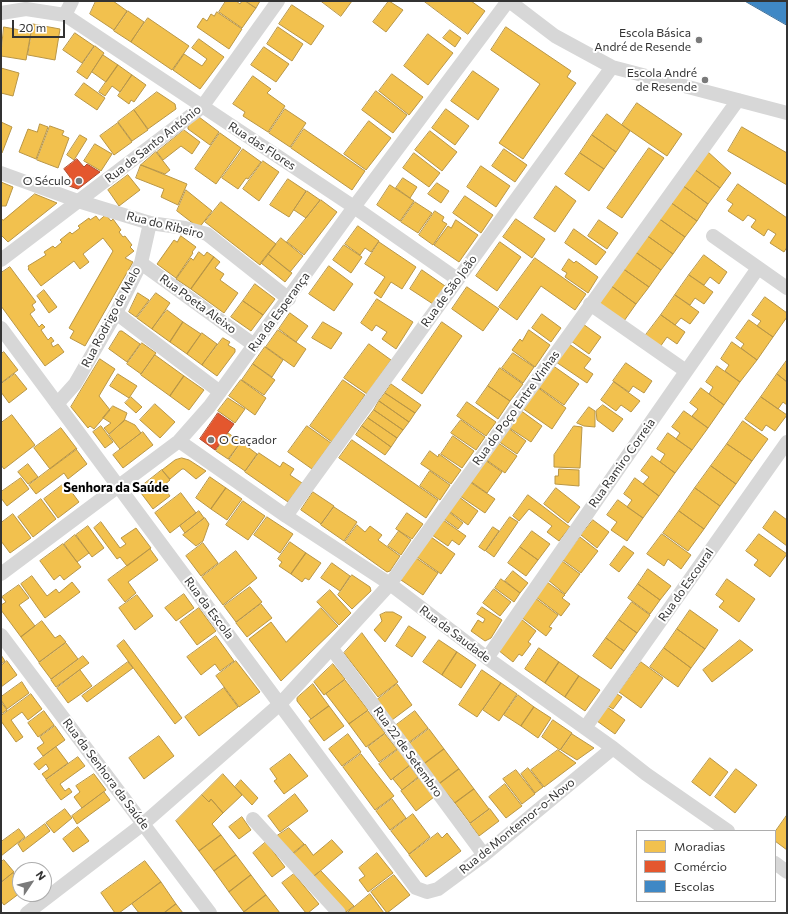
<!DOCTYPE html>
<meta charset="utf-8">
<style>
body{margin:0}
#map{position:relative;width:788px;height:914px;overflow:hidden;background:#fff;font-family:Commissioner,sans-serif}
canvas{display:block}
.frame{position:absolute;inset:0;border:2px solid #333;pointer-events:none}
.legend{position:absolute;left:636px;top:830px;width:140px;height:72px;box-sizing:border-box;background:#fff;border:1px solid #adadad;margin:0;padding:5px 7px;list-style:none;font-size:12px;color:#333}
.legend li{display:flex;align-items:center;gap:8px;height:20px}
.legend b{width:20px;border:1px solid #adadad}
.north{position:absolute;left:12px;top:862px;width:40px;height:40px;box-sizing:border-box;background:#fff;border:1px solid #adadad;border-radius:50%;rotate:55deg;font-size:11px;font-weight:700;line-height:16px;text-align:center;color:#333}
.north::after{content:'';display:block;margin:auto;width:14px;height:18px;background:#7a7a7a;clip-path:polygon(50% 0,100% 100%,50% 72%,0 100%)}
.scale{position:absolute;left:12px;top:20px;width:53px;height:18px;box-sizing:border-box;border:2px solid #333;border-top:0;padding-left:5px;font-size:12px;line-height:14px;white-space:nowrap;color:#333;-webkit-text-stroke:3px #fff;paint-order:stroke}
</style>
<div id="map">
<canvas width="788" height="914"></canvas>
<div class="frame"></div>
<ul class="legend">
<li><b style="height:11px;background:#f2c14e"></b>Moradias</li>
<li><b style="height:11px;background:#e4572e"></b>Comércio</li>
<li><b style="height:11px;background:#3f88c5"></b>Escolas</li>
</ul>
<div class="north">N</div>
<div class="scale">20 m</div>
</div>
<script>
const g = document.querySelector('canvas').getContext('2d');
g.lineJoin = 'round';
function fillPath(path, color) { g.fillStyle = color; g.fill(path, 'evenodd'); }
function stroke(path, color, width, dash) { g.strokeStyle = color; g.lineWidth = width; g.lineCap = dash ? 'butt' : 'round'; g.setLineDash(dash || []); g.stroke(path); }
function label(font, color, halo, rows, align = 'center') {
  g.font = font + ' Commissioner,sans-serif'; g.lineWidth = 4; g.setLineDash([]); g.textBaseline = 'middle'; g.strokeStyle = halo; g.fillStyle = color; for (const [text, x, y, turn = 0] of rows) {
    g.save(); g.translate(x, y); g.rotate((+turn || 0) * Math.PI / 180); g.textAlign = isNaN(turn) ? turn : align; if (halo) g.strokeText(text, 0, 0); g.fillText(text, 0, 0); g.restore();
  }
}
const homes = new Path2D(`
 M96,1H113L127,11L114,30L90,14Z
 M226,1H236L240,4L242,1H245L256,8L242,28L219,12Z
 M246,1H260L256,8Z
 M321,1H352L341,16Z
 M389,1L403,10L386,32L373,22Z
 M424,1H471L485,11L468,34Z
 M292,5L324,26L311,45L279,24Z
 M128,11L144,22L131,42L114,31Z
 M217,12L242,29L229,49L197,27L203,18L207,21L211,14L214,16Z
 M148,18L189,46L172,70L131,42Z
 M33,24L60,29L55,60L28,55Z
 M4,27L31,32L26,60L1,56Z
 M278,27L303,44L292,61L267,44Z
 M506,27L571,71L567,77L576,83L523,159L499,143L540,84L491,50Z
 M450,30L461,38L455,47L443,38Z
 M75,33L94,46L82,63L63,50Z
 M428,34L453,53L428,85L404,66Z
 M199,39L224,57L200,89L173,70L184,54L202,66L207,59L192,48Z
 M95,46L104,53L87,79L77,72Z
 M264,47L289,64L276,82L251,65Z
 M103,55L118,65L106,82L92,72Z
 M118,65L132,75L120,92L112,86L105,96L99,92Z
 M1,68L19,73L13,96L1,93Z
 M473,71L499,89L478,120L451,101Z
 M392,74L423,97L409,115L379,91Z
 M132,75L146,85L134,102L131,100L129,104L118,96Z
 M253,76L271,89L267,93L285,106L268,132L243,116L245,112L233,104Z
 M84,83L105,98L97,110L75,95Z
 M376,91L407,115L393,133L362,110Z
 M157,92L175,104L176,109L148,129L134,110Z
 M637,103L682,134L667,156L622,125Z
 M285,109L306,123L290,147L269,133Z
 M446,109L469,126L455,145L432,128Z
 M134,110L148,130L132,141L118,122Z
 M607,114L630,131L616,152L592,135Z
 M199,117L219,132L210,145L188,129V125Z
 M369,121L391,138L366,170L344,154Z
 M1,122L12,127L2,153H1Z
 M118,123L132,142L114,155L100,136Z
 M40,124L48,127L36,159L19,152L28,129L37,132Z
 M50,126L64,131L62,135L69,138L58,168L37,160Z
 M742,127L787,153V185L728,151Z
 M304,129L365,171L352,190L291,148Z
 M184,130L200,142L192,154L181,146L163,160L157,152Z
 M430,131L457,152L442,171L415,150Z
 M220,133L241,148L216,184L195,169Z
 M80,135L87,139L74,160L67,155Z
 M592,135L616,152L604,169L580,153Z
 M95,144L112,154L101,171L84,161Z
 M649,148L664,158L622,218L607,208Z
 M243,149L261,162L248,179L246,178L238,189L222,178Z
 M504,149L527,165L515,182L492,166Z
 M707,151L731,173L720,188L694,169Z
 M156,152L170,170L165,174L141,165Z
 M414,153L440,173L429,187L403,168Z
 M580,153L604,169L589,191L565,174Z
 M263,161L279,172L259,201L243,189Z
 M141,165L187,184L178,205L161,197L164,189L136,178Z
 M481,166L510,186L496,207L467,187Z
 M694,169L720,188L708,204L682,185Z
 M128,175L140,190L119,206L108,190Z
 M403,178L417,187L410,198L396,188Z
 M288,179L306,191L289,217L270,205Z
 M1,182L13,187L6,206H1Z
 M437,183L449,191L441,203L428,194Z
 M738,184L787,218V247L784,252L770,243L776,234L768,229L764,236L751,227L756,220L748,215L743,221L728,211L733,204L727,200Z
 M390,185L414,201L400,221L377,205Z
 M682,185L708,204L697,221L670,202Z
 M556,186L576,201L555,232L534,218Z
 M186,190L212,211L199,228L177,211Z
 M307,191L320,200L306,218L294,210Z
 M35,194L57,203L8,242L1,235V219L3,220Z
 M465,196L493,215L481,233L453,213Z
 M321,200L337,212L304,255L287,242Z
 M221,202L276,244L260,265L205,222Z
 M415,202L432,213L418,233L401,222Z
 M670,202L697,221L685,237L658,218Z
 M435,211L444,217L442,221L447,224L433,245L419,235Z
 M106,215L111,221L113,219L121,230L119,232L123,237L125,236L132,245L130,247L134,251L125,258L133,262L85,346L70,338L74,331L69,328L113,251L103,238L83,254L89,262L80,269L74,261L41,286L28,269L29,268L28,266L46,255L44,252L53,246L55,248L62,242L60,240L70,232L72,234L80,228L78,226L89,218L90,220L96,216L99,220Z
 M658,218L685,237L673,254L646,235Z
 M516,219L545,239L532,258L503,237Z
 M456,220L478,235L459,262L434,245L448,226L451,228Z
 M599,220L618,233L607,249L588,236Z
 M358,226L379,241L371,252L365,248L360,255L345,244Z
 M574,229L606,252L596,265L565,243Z
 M646,235L673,254L661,270L634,251Z
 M181,236L196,247L192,252L193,253L176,278L157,264L174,240L177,242Z
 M281,238L303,256L290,272L268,254Z
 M379,242L416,267L402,289L391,282L381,298L374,293L385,277L365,264Z
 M500,242L521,257L497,291L476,276Z
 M344,245L362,257L351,273L333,260Z
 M634,251L661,270L649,287L622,268Z
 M199,252L204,256L207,252L214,257L191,289L176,279L191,258L193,260Z
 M268,254L292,273L285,282L261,263Z
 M704,255L727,272L719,284L710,277L704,285L689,275Z
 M214,257L220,262L215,268L224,274L220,280L238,293L224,313L191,289Z
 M535,258L586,294L575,310L541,286L517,320L499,307Z
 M569,259L574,263L576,261L598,277L588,293L565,277L567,273L562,270Z
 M329,266L353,284L334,311L309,294Z
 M10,267L36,302L32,305L35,310L30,314L39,327L42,324L45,327L41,330L48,340L51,337L54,341L51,343L53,347L58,344L64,352L45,366L1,306V273Z
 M622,268L649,287L636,304L610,285Z
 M422,270L445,286L433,304L410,289Z
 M689,275L713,292L704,304L695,298L690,305L675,295Z
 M255,284L275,299L263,315L243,301Z
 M610,285L636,304L624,321L598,302Z
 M467,287L499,309L483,331L452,309Z
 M44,290L57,307L49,313L37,296Z
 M138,293L149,300L136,317L129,312Z
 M156,293L170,303L152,329L137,318Z
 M675,295L699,312L690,324L681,318L675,325L661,315Z
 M765,297L787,313V317L773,337L757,326L761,321L752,315Z
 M377,299L413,322L396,349L382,339L387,332L376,325L372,331L361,323Z
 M243,301L263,315L251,331L231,317Z
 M167,310L183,322L170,342L152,329Z
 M290,313L308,326L296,342L279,329Z
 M542,314L561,328L551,342L532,328Z
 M661,315L685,332L677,344L667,337L660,347L645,336Z
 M749,320L773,337L757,360L741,348L744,344L736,338Z
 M183,322L201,334L187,354L170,342Z
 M323,322L342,333L331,349L312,338Z
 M442,322L462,336L422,394L402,380Z
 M583,324L601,337L589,354L571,341Z
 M278,330L306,349L294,367L266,347Z
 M529,330L550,345L535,367L512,350L520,339L522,341Z
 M120,331H122L140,344L127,362L109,349Z
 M202,333L217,344L202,365L187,354Z
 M223,338L230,342L228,345L235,349V352L217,376L202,365Z
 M732,342L757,360L740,382L725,371L729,365L721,359Z
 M142,343L156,353L141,374L127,364Z
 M369,344L391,360L367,394L344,378Z
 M569,344L591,359L584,368L593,374L587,383L556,362Z
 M265,347L283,360L272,377L253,364Z
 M4,352L18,370L1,383V354Z
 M513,353L534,367L523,383L502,368Z
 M155,355L184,376L170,396L141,375Z
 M100,359L115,369L99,396L110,410L94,429L90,426L88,428L71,407Z
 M787,360V382L777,374Z
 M626,363L652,381L644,393L633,386L629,392L613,381Z
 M253,364L275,380L264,395L242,380Z
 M552,365L579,384L564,405L537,386Z
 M717,366L740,382L724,405L709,394L713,387L706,382Z
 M500,368L523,384L510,401L488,386Z
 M15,374L27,389L9,403L1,392V384Z
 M118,374L137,386L129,398L110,386Z
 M777,374L787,382V405L783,402L778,409L761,397Z
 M184,376L204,390L189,410L170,396Z
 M241,380L266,398L255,415L229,396Z
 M343,380L365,395L332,442L310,426Z
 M614,382L640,401L631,412L621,405L616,411L601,400Z
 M391,384L421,405L415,413L385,393Z
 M488,386L510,401L498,419L476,403Z
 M537,387L566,408L552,429L522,408Z
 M701,388L724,405L708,428L692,416L698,409L690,403Z
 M385,393L415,413L409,422L379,401Z
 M131,397L142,407L136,413L125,403Z
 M761,397L787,415L775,431L766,425L762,431L745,419Z
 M228,398L245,409L235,423L218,411Z
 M379,401L409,422L403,430L374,410Z
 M467,402L496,422L486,436L457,416Z
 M155,404L175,422L160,438L140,420Z
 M603,405L623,419L613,432L597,420L596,411Z
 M113,406L127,413L124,421L109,434L104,428L111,423L103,418Z
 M589,407L595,411V427L584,426L577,423Z
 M374,410L403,430L397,438L368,418Z
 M520,410L542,426L531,442L508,427Z
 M684,411L708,428L692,450L676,439L680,433L672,427Z
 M12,415L35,445L4,469L1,465V423Z
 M368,418L397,438L391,447L362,426Z
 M125,420L135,425L141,433L120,449L109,435Z
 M461,420L485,437L476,450L451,433Z
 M743,421L768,439L752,461L727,444Z
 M101,426L113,442L105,448L93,432Z
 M307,426L331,443L312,469L288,452Z
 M362,426L391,447L385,455L356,435Z
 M574,426L582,427L580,468L554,467V455Z
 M61,428L77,449L50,469L34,448Z
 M508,428L526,441L517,454L498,441Z
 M143,432L153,445L123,468L113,455Z
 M228,433L241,442L228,459L216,451Z
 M668,433L692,450L675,473L660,462L665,454L657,449Z
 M453,436L474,451L462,468L441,454Z
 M352,440L438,500L426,518L339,458Z
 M241,442L257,454L245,471L229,460Z
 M497,442L517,456L505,473L485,459Z
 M727,444L752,461L736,484L711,466Z
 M76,449L87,464L68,479L64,473L36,494L29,485Z
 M430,451L438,457L439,454L461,470L451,484L421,464Z
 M259,453L280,467L283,462L294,469L290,475L302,483L288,502L245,472Z
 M652,456L675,473L659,496L643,484L649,477L641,471Z
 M182,458L189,460L206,471L196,479L184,469H182L170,479L162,470L175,460Z
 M485,460L502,472L487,493L470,481Z
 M28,464L38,477L28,484L18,472Z
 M711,466L736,484L720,506L695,488Z
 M559,469L579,470V486L555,484V476H558Z
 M162,470L170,480L163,486L170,496L153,509L138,489Z
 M430,471L450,485L440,500L420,486Z
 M210,477L226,488L211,509L196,498Z
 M21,478L29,489L7,506L1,498V492Z
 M635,478L659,496L643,518L627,507L632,500L624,494Z
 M470,482L495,499L485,513L460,496Z
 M65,483L79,502L58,518L44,499Z
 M226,488L242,499L227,520L211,509Z
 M556,488L580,507L568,523L544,504Z
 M695,488L720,506L704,529L679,511Z
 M313,492L334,506L321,524L301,510Z
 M181,493L196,513L170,533L155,513Z
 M528,495L570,527L559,541L547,532L552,526L529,509L519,521L513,516Z
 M459,497L478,511L468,525L449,511Z
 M41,499L56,519L33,537L18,517Z
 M618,500L643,518L627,541L611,530L617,522L607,515Z
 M243,501L265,516L248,540L226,525Z
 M334,507L357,522L344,541L321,525Z
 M199,511L204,518L185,533L180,526Z
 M679,511L704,529L688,551L663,533Z
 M775,511L787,520V546L763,528Z
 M449,512L463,523L458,529L444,519Z
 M407,513L423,524L412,539L396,529Z
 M13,514L31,538L10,553L1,541V523Z
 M267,517L293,534L280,553L254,535Z
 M510,517L518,522L494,557L486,551Z
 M205,518L209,524L203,541L196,546L183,535Z
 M443,520L466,536L459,545L452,540L448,546L432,535Z
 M593,520L609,532L597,548L581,535Z
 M101,522L120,548L126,544L121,538L136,528L151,548L127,566L120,557L117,559L94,528Z
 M357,525L365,532L370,526L382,535L378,540L400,556L390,571L387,572L345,542Z
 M88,526L104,548L92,557L76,535Z
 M493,527L499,531L485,551L479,547Z
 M399,531L411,540L401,555L388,546Z
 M532,531L550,544L538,560L520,547Z
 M662,534L691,555L681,569L668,559L664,566L647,554Z
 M759,534L787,554L770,577L754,565L758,560L746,551Z
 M75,535L89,553L77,562L64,544Z
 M431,537L455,554L441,574L417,557Z
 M580,537L598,551L581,573L563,560Z
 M290,542L306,553L291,574L279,566L282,562L278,559Z
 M203,543L218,563L201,576L186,556Z
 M63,544L81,567L64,580L60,575L54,580L40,561Z
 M624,546L634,553L619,572L610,565Z
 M520,547L538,560L526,576L508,563Z
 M150,549L158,560L128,582L136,593L125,602L108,580Z
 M236,551L257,578L223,605L202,577Z
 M306,553L321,563L309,580L305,578L302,582L291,574Z
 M416,558L438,573L423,595L401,580Z
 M562,561L580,574L565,594L548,580Z
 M332,563L350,576L340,591L321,578Z
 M648,569L671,586L660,600L638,584Z
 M513,571L528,583L520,593L505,581Z
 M352,575L370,587L371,591L352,609L338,595Z
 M32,576L47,596L56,589L59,593L72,582L80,592L45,618L21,584Z
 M501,579L520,593L514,602L495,588Z
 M727,579L755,599L739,622L719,607L724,601L716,595Z
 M547,582L565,595L562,598L570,604L561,616L536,597Z
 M638,584L660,600L650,614L628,598Z
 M19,585L29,598L19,605L35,626L21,637L1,610V605L6,602L2,597Z
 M250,587L262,602L236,622L224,606Z
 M494,589L511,602L500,616L483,603Z
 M330,590L351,613L339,625L317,602Z
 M184,594L194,608L176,621L165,608Z
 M137,595L153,616L135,630L119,608Z
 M535,598L558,615L549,627L552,628L546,636L521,617Z
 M632,602L650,615L637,633L619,620Z
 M261,604L272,618L247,637L236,623Z
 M482,607L502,620L491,638L485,641L471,631L478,620L483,623L485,619L477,614Z
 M199,608L216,631L197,645L180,622Z
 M321,608L338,626L281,681L249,639L271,622L286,642Z
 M690,610L718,630L705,649L677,629Z
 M386,612H393L402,617L385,642L374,630L382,621L380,615Z
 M521,619L536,631L528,642L531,644L522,656L519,654L513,662L498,650Z
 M619,620L637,633L624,651L606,638Z
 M42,621L55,638L60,635L66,642L39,662L21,637Z
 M409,626L426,637L412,657L396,646Z
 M677,629L705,649L691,668L664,648Z
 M362,633L398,682L378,697L344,653Z
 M216,636L234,661L220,671L215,664L201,675L187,657Z
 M606,638L624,651L611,669L593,656Z
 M124,640L182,718L175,724L117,646Z
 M439,640L457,652L442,675L423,662Z
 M740,640L753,650L712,682L703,670Z
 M66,643L78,659L51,679L39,663Z
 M539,648L559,662L545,683L525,669Z
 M664,648L691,668L678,687L650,667Z
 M457,652L476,665L461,688L442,675Z
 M1,655L5,661L1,664Z
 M83,656L89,663L56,687L51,680Z
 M7,661L17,675L1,687V666Z
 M236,661L260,692L239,707L216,676Z
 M128,662L133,668L87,702L82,696Z
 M559,662L579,676L565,697L545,683Z
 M641,662L663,678L641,708L619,692Z
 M333,664L345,679L324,695L314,682Z
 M80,670L92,686L68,703L57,688Z
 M482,670L501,683L477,717L459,705Z
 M579,676L600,690L585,711L565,697Z
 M345,680L368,710L349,724L326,694Z
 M22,682L29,693L7,709L1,700V697Z
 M501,683L517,694L499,721L483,710Z
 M313,684L329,706L311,719L297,701V698Z
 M397,684L412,705L392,720L377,700Z
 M224,688L238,707L199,736L185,717Z
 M31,694L42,709L28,720L22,712L11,720L23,737L16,742L1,721V716Z
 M617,694L622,697L613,709L608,706Z
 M518,695L534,707L521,726L504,715Z
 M1,702L7,710L1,714Z
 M329,706L344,726L324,741L309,721Z
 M534,707L551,718L538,738L521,726Z
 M607,707L625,720L615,734L597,721Z
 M44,711L54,725L38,737L28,723Z
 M368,711L385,733L366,747L349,724Z
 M415,711L428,728L408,743L395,726Z
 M553,720L572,733L560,750L542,737Z
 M55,726L65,740L43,756L37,748L44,743L40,737Z
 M429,729L444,749L424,764L409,744Z
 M348,734L361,752L342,766L329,749Z
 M385,734L397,749L379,762L368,747Z
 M572,734L594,748L577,760L561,750Z
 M159,736L174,756L144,779L129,758Z
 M56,747L68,763L46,779L42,774L49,769L46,764L39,770L34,764Z
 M399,749L411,764L391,780L379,764Z
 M444,749L459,769L439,784L424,764Z
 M558,750L576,763L544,787L531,770Z
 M290,754L308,776L284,794L274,781L277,779L270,769Z
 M361,754L394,796L375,810L343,767Z
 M78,757L85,766L60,784L65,791L69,788L72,792L61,800L46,780Z
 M710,758L728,772L710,796L692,782Z
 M410,766L418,777L402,790L393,779Z
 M528,768L543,787L535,793L521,774Z
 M459,769L474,789L455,803L439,784Z
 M736,769L757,785L735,813L715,797Z
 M516,770L535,794L522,804L503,779Z
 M94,774L106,790L82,808L74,797L80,792L76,786Z
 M223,774L242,795L223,813L211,799L209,802L202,795Z
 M419,778L434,797L416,811L401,791Z
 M241,780L258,798L252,805L235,787Z
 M505,784L522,806L506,818L489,797Z
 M474,789L489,809L470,823L455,803Z
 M104,792L110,800L77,824L72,816Z
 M295,794L308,811L280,832L268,816Z
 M202,795L209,802L211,799L223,813L212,824L221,835L199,851L176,821Z
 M392,799L406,818L390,830L376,811Z
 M65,809L72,818L54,833L46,823Z
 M490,809L499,821L479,836L470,824Z
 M413,814L430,837L409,854L391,831Z
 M787,815V850L775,841V832Z
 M242,817L251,830L239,839L229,827Z
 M45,824L50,831L23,852L18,844Z
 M78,827L89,841L73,852L63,839Z
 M289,828L304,844L293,853L277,836Z
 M19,829L25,837L1,856V842Z
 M438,833L442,838L447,833L461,851L426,877L409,855Z
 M221,835L236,855L214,871L199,851Z
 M332,840L343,852L313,877L293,854L305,844L313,855Z
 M266,842L285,867L272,877L253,853Z
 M377,853L393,873L368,892L359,880L365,876L359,868Z
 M236,855L251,875L229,892L214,871Z
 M4,860L14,872L1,882V862Z
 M145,861L161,882L119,913H115L101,893Z
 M321,871L354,906L346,912L313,877Z
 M13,873L20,882V893L4,905L1,901V883Z
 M294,874L319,904L308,913H306L282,883Z
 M251,875L266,895L244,912L229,892Z
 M394,875L410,895L387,913L371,892Z
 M161,882L176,904L164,913H139L132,904Z
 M370,894L384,913H347Z
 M266,895L280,913H245L244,912Z
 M176,904L183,913H164Z`);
const shops = new Path2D(`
 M77,159L84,167L87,164L100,172L78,189L63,184L70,177L64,169Z
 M218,413L234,424L215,450L200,439Z`);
const schools = new Path2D(`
 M745,1H787V25Z`);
const street = new Path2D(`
 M509,1L555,36L612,67L787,113
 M1,13L26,9L65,15L354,207L457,279
 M65,15L72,1
 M1,173L78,201L150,223L185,228L207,234L289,299
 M713,236L787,288
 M1,260L202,107L278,1
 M141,263L254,345
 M590,304L686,371
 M116,313L220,392
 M1,328L416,888L427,892L438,889L484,855L613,748
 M57,404L75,384L116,313L141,263L150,223
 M179,441L286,516L390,584L487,658L613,748L646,774L728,831
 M286,516L612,67
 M1,574L179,441L209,407L354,207L508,1
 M1,635L210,913
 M332,649L484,855
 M487,658L758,268
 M585,728L787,442
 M253,819L339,913
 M775,863L787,872
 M27,913L143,824L280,704L390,584L738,100`);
const markers = [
 [699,40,4,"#7a7a7a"],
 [705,80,4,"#7a7a7a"],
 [79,181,4,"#7a7a7a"],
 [211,440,4,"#7a7a7a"]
];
const poiNames = [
 ["Escola Básica",691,33],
 ["André de Resende",691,47],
 ["Escola André",697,73],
 ["de Resende",697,87],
 ["O Século",71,181],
 ["O Caçador",219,440,"left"]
];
const streetNames = [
 ["Rua de Santo António",153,144,-38],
 ["Rua das Flores",262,146,33],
 ["Rua do Ribeiro",165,225,14],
 ["Rua de São João",449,291,-54],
 ["Rua Poeta Aleixo",198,304,36],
 ["Rua da Esperança",279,312,-54],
 ["Rua Rodrigo de Melo",111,317,-62],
 ["Rua do Poço Entre Vinhas",516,408,-54],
 ["Rua Ramiro Correia",622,463,-55],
 ["Rua do Escoural",686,585,-55],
 ["Rua da Escola",209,608,53],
 ["Rua da Saudade",455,634,37],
 ["Rua 22 de Setembro",408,752,54],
 ["Rua da Senhora da Saúde",106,774,53],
 ["Rua de Montemor-o-Novo",517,826,-39]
];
const neighbourhoodNames = [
 ["Senhora da Saúde",116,488]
];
fillPath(homes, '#f2c14e');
stroke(homes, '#b99646', 1);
fillPath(shops, '#e4572e');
stroke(shops, '#af4c30', 1);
fillPath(schools, '#3f88c5');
stroke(schools, '#3b6e99', 1);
stroke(street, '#d7d7d7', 14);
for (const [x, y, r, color] of markers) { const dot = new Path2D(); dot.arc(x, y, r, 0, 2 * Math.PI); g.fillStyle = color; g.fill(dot); stroke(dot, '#fff', 1.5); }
label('12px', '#333', '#fff', poiNames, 'right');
label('12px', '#333', '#fff', streetNames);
label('bold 13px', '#000', '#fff', neighbourhoodNames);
</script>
